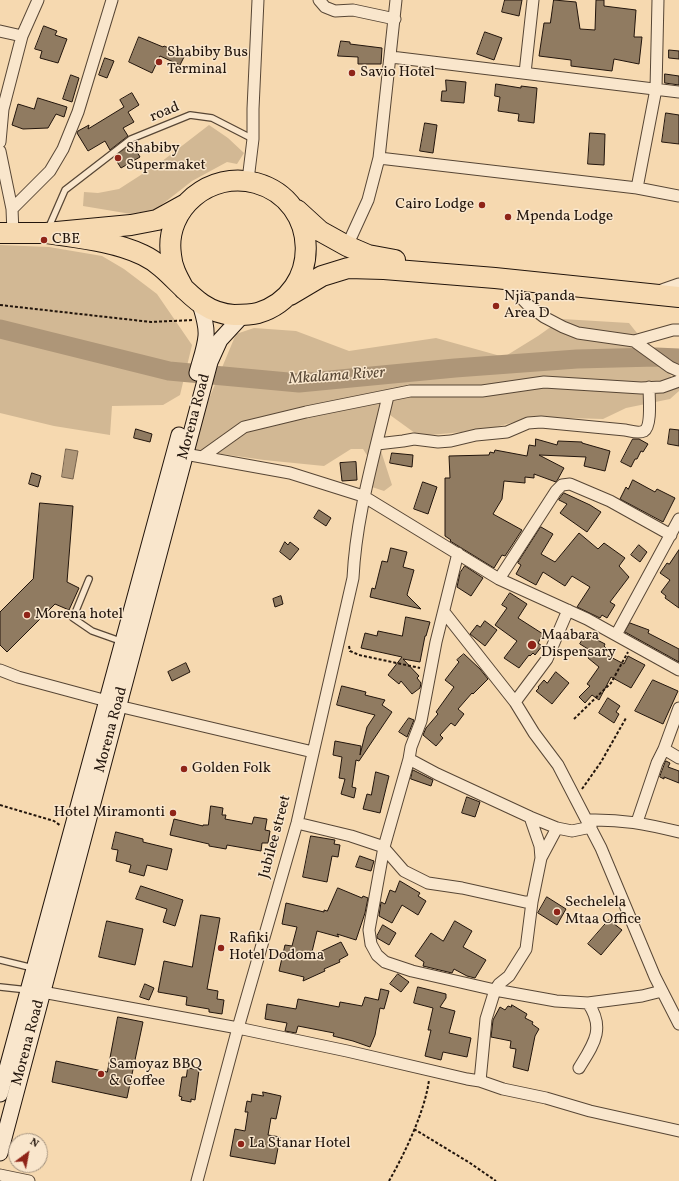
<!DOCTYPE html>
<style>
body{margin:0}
#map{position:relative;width:679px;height:1181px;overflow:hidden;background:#f6d9b0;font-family:Vollkorn,serif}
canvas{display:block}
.north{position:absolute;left:8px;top:1133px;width:40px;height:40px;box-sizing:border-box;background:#f9e6cc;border:1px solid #a3927f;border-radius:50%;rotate:32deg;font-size:11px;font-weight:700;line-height:16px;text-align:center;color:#22150c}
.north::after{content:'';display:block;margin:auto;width:14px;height:18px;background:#8f2418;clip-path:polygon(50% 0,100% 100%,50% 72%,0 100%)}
</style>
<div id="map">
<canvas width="679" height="1181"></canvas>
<div class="north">N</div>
</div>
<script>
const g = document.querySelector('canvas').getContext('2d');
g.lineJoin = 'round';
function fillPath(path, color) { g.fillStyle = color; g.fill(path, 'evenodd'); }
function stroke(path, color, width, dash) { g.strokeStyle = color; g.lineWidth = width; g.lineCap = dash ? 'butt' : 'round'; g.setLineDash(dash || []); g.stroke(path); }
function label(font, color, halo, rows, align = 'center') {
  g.font = font + ' Vollkorn,serif'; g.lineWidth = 3; g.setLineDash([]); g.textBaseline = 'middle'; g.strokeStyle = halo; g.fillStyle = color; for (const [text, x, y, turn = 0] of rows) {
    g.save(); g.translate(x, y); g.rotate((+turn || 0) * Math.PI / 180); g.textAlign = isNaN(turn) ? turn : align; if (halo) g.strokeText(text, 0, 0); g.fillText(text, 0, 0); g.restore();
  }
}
const green = new Path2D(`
 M209,125L228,138L244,153L237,164L227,162L192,181L155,210L131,214L83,206L84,192L98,193L119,189L161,162Z
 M0,245L49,247L102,256L124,269L157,294L192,345L180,395L163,405L112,406L110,435L54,426L0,413Z
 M562,319L629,323L679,386V391L670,399L626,408L603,419L534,417L484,430L419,436L390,415L381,451L392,485L384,491L366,485L372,463L363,449H351L324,466L264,460L194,450L206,406L236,334L254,328L296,331L349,351L436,338L504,357L538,336Z`);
const water = new Path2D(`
 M66,449L78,451L73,479L62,477Z`);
const river = new Path2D(`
 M0,329L169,371L299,383L455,368L577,359L656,357L679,358`);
const building = new Path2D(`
 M505,0H522L519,16L502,12Z
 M554,0L576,2L580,29L595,30L596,0H604V6L636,10L634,37H642L639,64L614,59L612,71L571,66V60L539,56L544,23H550Z
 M44,26L57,31L55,35L67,39L58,63L40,58L42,51L35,49Z
 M485,32L502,38L494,60L477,54Z
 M139,37L163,47L164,46L185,55L180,65L160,56L152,73L129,62Z
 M341,41L350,42V44L382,48L381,64H358V57L338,56Z
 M669,50L679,51V59L669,58Z
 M105,58L114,61L107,78L99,75Z
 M665,74L679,76V85L665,83Z
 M71,75L79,78L72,102L63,99Z
 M446,80L466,82L464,103L441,101L442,91H446Z
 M496,84L521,88V86L537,88L534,123L518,121L519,114L498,111L500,97L495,96Z
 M132,93L139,105L128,112L134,122L123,128L128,136L110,150L105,141L88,151L77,133L78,131L89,125L88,129L124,107L120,100Z
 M38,98L67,107L64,117L56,114L48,128L23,129L12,125L18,104L34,109Z
 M666,113L679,115V144L662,142Z
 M425,123L437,125L433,153L420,151Z
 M590,133L605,134L604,165L588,164Z
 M132,143L140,157L121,168L114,157Z
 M136,429L152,434L150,442L134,438Z
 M670,429L679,430V446L668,444Z
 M536,439L557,445L558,441L582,442V443L610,451L605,471L584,466L586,457L539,455L564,468L558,479L556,482L534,474V478L525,477V483L504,481L502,499L493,514L522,530L505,556L502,555L494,568L450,541L451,540L445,536V478H450L449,456L489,455L490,452L494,453L495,450L527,456L529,445L535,446Z
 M633,439H639L648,444L643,452L641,451L637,459H635L631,467L621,462Z
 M392,453L413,455L412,467L390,463Z
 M356,462L357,480L342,481L340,463Z
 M32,473L41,476L38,487L29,484Z
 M633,480L655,492L657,489L675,498L663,522L620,499L626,487L628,489Z
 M423,482L437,487L428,514L414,509Z
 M564,493L590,505L601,512L587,532L560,513L567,504L559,500Z
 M40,503L73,506L67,582L79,588L69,610L55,604L7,652L0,645V612L33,579Z
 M319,510L331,518L326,526L314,518Z
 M541,527L553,534L541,554L555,562L579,533L598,549L604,543L625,558L619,566L629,577L610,602L615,605L607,618L602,615L600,618L577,607L590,587L572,576L565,586L543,572L536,585L516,574L521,565L518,563Z
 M285,542L288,545L290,542L299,549L290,560L280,552Z
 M639,545L647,552L640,562L631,555Z
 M391,548L407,552L403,567L414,570L407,595L421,609L370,597L372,588L375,589L382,561L387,562Z
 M679,550V608L665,598L666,596L661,592L670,580L660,573L667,563L669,564Z
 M465,566L483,578L471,596L457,587L460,573Z
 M510,593L527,604L518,618L543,634L538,643L542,646L535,655L533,653L530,656L529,655L519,668L504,658L517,641L495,625L507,608L502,605Z
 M281,596L283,604L275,607L273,599Z
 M406,617L430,622L426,636H425L420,662L403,659L419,676L417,678L421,683L420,688L412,694L401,681L399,684L388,675L402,657L361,648L365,633L377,636L378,631L402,636Z
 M485,621L497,630L485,646L470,634L477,625L480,627Z
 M630,623L649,630L648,633L679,649V662L625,632Z
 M586,634L605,644L604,646L606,648L603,653L624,664L628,656L645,665L631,688L611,677L599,700L592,695L585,703L579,697L590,686L587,684L599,667L588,658L591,651L580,644Z
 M464,654L480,669L488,679L473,694L472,693L458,709L464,714L455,726L451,723L440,735L443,738L436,746L423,735L426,728L438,714L436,712L454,687L445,680L459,662L457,660Z
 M186,663L190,672L172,681L168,672Z
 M556,672L569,683L552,704L536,691L539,688L538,687L544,680L547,683Z
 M653,680L678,691L663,724L635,711Z
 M342,686L366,692L365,695L385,700L382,705L392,712L359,761L356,760L352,787L356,788L354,798L341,794L345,779L339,778L342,757L333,755L335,741L361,746L360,755L367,727L375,715L337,705Z
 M608,698L620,706L616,712L619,714L614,723L599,713Z
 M409,718L414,720L407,737L399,732Z
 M666,761L670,763L668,767L679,771V783L664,777V779L660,777Z
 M413,770L433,780L431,786L411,779Z
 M376,772L389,776L380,813L363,809L367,794L371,795Z
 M467,797L480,802L475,817L462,813Z
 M211,806L223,808L222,815H226L225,819L252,824L254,817L267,819L265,830L270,831L268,843H262L261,851L227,845L226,849L209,846V844L170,835L174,819L203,826V825H208Z
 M116,832L143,839V842L172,849L167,870L147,865L144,876L129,872L131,865L116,861L118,850L112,849Z
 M311,836L335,840L334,844L340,845L338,857L332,856L327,882L303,877Z
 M360,856L374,861L371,871L356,867Z
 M400,881L420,893L418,896L426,901L418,915L402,905L392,923L379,916L381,902L385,904L390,890L395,892Z
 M141,886L183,900L175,926L163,922L167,909L136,899Z
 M338,888L362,898L363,896L368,898L365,913L356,940L337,934L339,937L317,931L311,956L341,942L348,955L339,960L340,962L324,969L325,971L303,981L304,977L279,971L285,945L292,946L297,927L282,924L286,903L324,912V910L327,911Z
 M547,897L566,909L557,925L538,913Z
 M201,915L220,918L207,989L218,991L217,999L224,1000L222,1014L209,1012V1009L186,1005L187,997L158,992L164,961L192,967Z
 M609,920L622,930L601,955L588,944Z
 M107,921L143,929L135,965L99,957Z
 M455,921L472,931L463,947L486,960L475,978L467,976L454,969L452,973L423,966L424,962L415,956L431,933L443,941Z
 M383,925L396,933L389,945L377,938V936Z
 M398,974L409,982L401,992L390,984Z
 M145,984L154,988L149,1000L140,997Z
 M418,987L446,994V998L440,1007L455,1011L449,1033L471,1038L467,1057L443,1052L441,1060L425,1056L431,1030H428L433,1008L414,1003Z
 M381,989L389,991L384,1009L380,1008L375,1035L370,1047L353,1041L333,1036L334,1033L298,1026L296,1033L285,1031L287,1023L265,1019L267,1004L296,1009L298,999L339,1007L340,1002L362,1006L365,997L378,1000Z
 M512,1005L527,1014L525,1018L533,1022L532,1024L539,1029L535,1036L528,1071L513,1067L516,1049L510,1048L511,1041L491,1037L493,1020L500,1007L505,1010L508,1006L511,1007Z
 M118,1017L143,1022L127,1098L52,1082L56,1061L107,1072Z
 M188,1068L199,1070L195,1100L191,1099V1102L181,1100L182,1097L179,1096L182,1077H186Z
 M263,1092L281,1096L276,1119L271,1118L268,1135L280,1137L275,1164L230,1156L235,1129L245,1131L248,1112H245L247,1101L251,1102L252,1094L263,1096Z`);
const path = new Path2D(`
 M0,305L151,322L192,320
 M349,646L350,651L359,655L420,668
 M574,719L611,683L628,652
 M582,789L601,762L626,718
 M0,805L54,821L61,826
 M414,1129L470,1163L496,1181
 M389,1181C405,1153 425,1111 429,1080`);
const lane = new Path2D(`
 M48,229L65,190L131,139L190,115L212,118L253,139
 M89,579L73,618L92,631L123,642
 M0,960L33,968
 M0,987L28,990`);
const street = new Path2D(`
 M319,0L325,7L335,11L353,10L395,19
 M0,31L22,36
 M391,57L679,92
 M525,73L533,0
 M0,142L3,109L22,36L38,0
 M0,151L12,209L13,233
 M379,158L637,188L679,196
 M248,180L253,139V109L258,0
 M637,188L656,89L658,0
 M12,209L50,171L63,149L78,112L112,0
 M347,246L368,200L379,158L396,0
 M504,280L527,304L544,317L563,327L578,333L634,341L670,367L679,371
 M659,291L679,284
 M634,341L673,330H679
 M377,444L403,441L414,439L438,442L451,441L476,435L507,432L528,423L541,422L625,430C631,431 638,434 644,431C652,426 649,397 649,387
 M185,454L290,473L363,496L499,579L587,619L679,670
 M202,457L244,427L306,412L410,391H482L544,382L641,388L662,387L679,381
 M458,553L436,642L421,721L411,747L409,759L437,774L530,817L540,846L541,858L532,902L526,949L509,976L499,984L495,990L486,1019L480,1081
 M499,579L556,491L562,485L570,484L610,501L671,535
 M444,612L515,702L534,733L558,765L601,848L655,977L679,1024
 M616,635L679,519
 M0,670L18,677L107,701
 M515,702L547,659L568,610
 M118,706L313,752
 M664,749L679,758
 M530,817L557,828L572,831L591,827
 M587,820C622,819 646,824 679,832
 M637,822L657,763L664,749L679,708
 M297,823L351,836L384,847L369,930L371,944L377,955L385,962L412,971L495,990L556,1001L588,1003L642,996L662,991
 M384,847L409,759
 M384,848L404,871L428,883L462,888L525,902H532
 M541,858L557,828
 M37,991L238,1028L347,1051L467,1079L480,1081L503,1089L546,1098L590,1111L679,1131
 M579,1068C593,1045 606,1029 588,1003
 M0,1175L29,1181
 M197,1181L238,1028L297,823L353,578C356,516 374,457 388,396`);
const secondary = new Path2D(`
 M197,373C200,361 205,348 206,336C207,325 203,314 200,304
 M0,1094L179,435
 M0,1153L210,362L220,340L243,315`);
const highway = new Path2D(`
 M297,210L320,231L347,246L368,255L395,260
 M0,233H46L131,225L157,220L186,204
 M46,233C78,238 113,241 143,255C177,271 192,313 234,315C242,315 250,315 258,313C323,293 321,201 256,183C211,170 164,208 171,255C172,268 178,278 184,289
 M290,295L322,276L348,268L384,269L495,278L679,297`);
const markers = [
 [159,62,4,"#8f2418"],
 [352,73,4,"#8f2418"],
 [118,158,4,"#8f2418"],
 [482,205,4,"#8f2418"],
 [508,217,4,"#8f2418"],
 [44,240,4,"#8f2418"],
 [496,306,4,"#8f2418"],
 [27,615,4,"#8f2418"],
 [532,645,5,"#8f2418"],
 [184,769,4,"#8f2418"],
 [173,813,4,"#8f2418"],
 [557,912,4,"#8f2418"],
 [221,948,4,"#8f2418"],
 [101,1074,4,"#8f2418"],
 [241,1144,4,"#8f2418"]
];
const poiNames = [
 ["Shabiby Bus",167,53],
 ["Terminal",167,70],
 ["Savio Hotel",360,73],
 ["Shabiby",126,149],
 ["Supermaket",126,166],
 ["Cairo Lodge",474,205,"right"],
 ["Mpenda Lodge",516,217],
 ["CBE",52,240],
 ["Njia panda",504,297],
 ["Area D",504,314],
 ["Morena hotel",35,615],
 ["Maabara",541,636],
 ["Dispensary",541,653],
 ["Golden Folk",192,769],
 ["Hotel Miramonti",165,813,"right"],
 ["Sechelela",565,903],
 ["Mtaa Office",565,920],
 ["Rafiki",229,939],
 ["Hotel Dodoma",229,956],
 ["Samoyaz BBQ",109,1065],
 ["& Coffee",109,1082],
 ["La Stanar Hotel",249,1144]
];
const streetNames = [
 ["road",165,113,-22],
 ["Morena Road",195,417,-75],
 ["Morena Road",112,730,-75],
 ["Jubilee street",276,837,-75],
 ["Morena Road",29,1043,-75]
];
const waterNames = [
 ["Mkalama River",337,377,-4]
];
fillPath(green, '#d2b894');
fillPath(water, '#ae9678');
stroke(water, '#76624d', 1);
stroke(river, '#ae9678', 19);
fillPath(building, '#907b61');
stroke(building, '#22150c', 1);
stroke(lane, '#574635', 8);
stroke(street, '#574635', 13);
stroke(secondary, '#22150c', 17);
stroke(highway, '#22150c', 22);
stroke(path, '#22150c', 2, [3, 2]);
stroke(lane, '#f9e6cc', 5.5);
stroke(street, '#f9e6cc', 11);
stroke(secondary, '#f9e6cc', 15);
stroke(highway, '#f6d9b0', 20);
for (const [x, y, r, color] of markers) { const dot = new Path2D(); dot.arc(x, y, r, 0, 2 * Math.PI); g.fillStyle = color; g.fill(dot); stroke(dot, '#f9e6cc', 1.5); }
label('15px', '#22150c', '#f9e6cc', poiNames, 'left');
label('15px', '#22150c', '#f9e6cc', streetNames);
label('italic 16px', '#5a4937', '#f9e6cc', waterNames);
</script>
